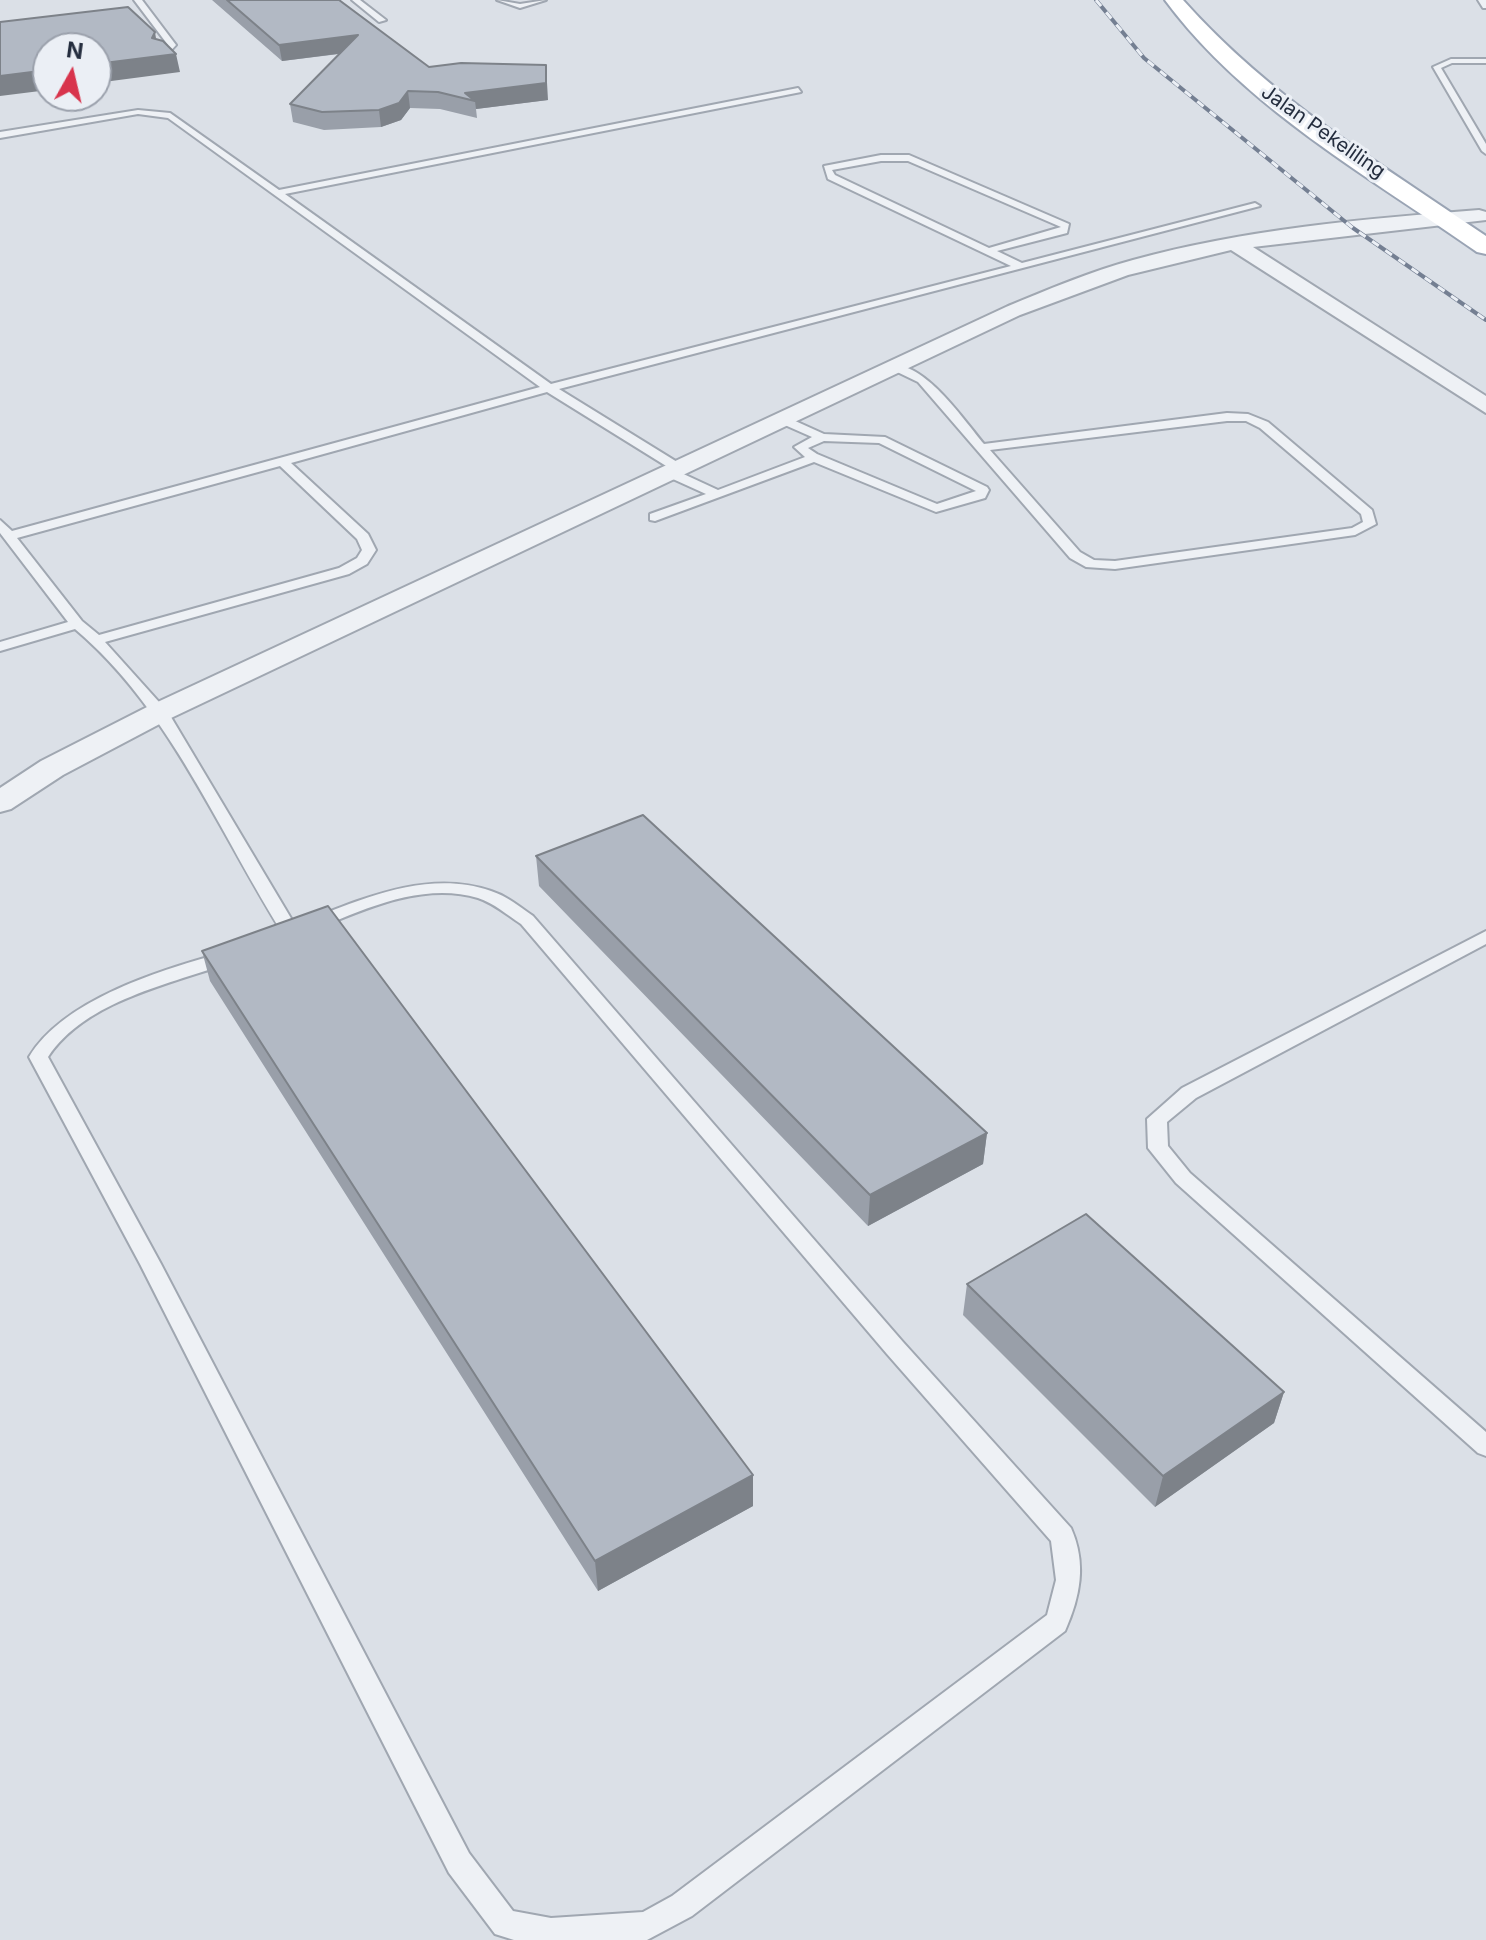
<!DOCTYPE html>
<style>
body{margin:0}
#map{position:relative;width:1486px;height:1940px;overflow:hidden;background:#dbe0e7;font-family:Inter,sans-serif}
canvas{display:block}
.north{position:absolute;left:32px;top:32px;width:80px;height:80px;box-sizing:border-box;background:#ebeff5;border:2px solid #9ba1ac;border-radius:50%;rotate:8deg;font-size:22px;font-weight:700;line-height:32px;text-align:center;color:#242d3e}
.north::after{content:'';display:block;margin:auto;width:28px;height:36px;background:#d8344c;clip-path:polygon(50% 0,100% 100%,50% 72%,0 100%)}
</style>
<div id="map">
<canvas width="1486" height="1940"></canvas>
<div class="north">N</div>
</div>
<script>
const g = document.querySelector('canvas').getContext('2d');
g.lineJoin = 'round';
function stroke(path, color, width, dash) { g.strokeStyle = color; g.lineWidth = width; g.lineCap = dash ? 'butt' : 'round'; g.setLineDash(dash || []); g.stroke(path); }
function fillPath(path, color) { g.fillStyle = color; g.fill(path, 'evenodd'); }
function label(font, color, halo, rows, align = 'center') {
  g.font = font + ' Inter,sans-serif'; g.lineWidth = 6; g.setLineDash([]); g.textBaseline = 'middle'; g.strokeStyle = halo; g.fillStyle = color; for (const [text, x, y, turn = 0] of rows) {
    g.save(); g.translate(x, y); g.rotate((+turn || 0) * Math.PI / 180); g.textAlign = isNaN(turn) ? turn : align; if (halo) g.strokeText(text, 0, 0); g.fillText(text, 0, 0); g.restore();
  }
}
const service = new Path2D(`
 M134,0H142L176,45L165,57L158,55L168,45Z
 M352,0H360L386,20L379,22Z
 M497,0L520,4L546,0L520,8Z
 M1478,0H1486V8H1483Z
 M1451,59H1486V63H1452L1441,68L1486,144V154L1482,151L1433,67Z
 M798,88L801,92L285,194L551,384L1011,266L828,179L824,166L881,155H909L1069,224L1067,233L997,251L1022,263L1255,203L1260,206L559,389L682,465V471H677L718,490L805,457L794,447L812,437L778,422L776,419L782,415L824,434L885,437L987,487L989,490L985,498L936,512L814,462L655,521L650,520V514L706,494L664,475V469H671L547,392L291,463L368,534L376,550L367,564L349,574L105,642L168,712L295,925C356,902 425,868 491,891C507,896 520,907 533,916L903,1342L1071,1528C1087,1564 1080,1597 1065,1631L692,1916L647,1940H514L495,1934L449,1873L140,1264L29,1057C64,999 163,969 226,952L235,958L232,962C171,984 86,1000 48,1057L161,1264L469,1853L513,1911L551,1918L643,1912L672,1896L1047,1615L1056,1580L1051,1541L887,1354L521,924C507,915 494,903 478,898C417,880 352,915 297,937H285C219,833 171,710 75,629L0,651V642L68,622L0,533V520L12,531L540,387L168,118L138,114L0,138V132L138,110L170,113L279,190ZM881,161H908L1061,227L989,248L835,175L832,170ZM824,441L879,443L976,491L937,504L817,454L808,448ZM280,466L357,539L362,550L357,558L339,568L99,635L82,621L17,538Z
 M891,365C925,362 964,420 984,444L1227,413L1248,414L1268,422L1372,510L1376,524L1355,535L1115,569L1086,567L1070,558L918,382L891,369ZM1227,421H1246L1260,428L1361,514L1363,522L1352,528L1115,561L1094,560L1080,552L990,450Z
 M1486,931V944L1196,1098L1167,1122L1168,1146L1190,1173L1486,1432V1456L1478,1453L1176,1183L1148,1148L1147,1119L1182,1088Z`);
const minor = new Path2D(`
 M1479,210L1486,212V220L1253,247L1486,396V413L1231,250L1128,275L1020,315L171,718L63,775L11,809L0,812V788L41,761L149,706L1006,307C1047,290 1089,272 1133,260C1245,229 1363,219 1479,210Z`);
const primary = new Path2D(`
 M1165,0H1183C1270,98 1379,163 1486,236V254L1477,252C1370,177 1245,108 1165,0Z`);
const rail = new Path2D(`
 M1096,0L1144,58L1353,228L1486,320`);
const wall = new Path2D(`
 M212,0H339L429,67L548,100L476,109L477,118L440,109L410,108L401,120L381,127L324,130L293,122L290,104L339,54L282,61Z
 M536,856L987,1133L983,1164L868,1226L539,886Z
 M202,951L753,1475V1506L598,1591L210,981Z
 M967,1284L1284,1392L1274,1423L1155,1507L963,1315Z`);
const shadedWall = new Path2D(`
 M155,32L158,51L176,54L180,72L96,83V64L152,38Z
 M358,35L360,51L282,61L279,45Z
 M546,65L548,100L476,109L475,101L465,93Z
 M48,70V90L0,96V76Z
 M408,91L410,108L401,120L381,127L379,110Z
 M987,1133L983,1164L868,1226L870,1195Z
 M1284,1392L1274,1423L1155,1507L1163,1476Z
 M753,1475V1506L598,1591L595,1561Z`);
const building = new Path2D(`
 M227,0H339L429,67L461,63L546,65V83L465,93L475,101L438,92L408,91L399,103L379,110L322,112L290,104L358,35L279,45Z
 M128,7L155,32L152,38L163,41L176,54L96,64V48H48V70L0,76V22Z
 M643,815L987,1133L870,1195L536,856Z
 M328,906L753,1475L595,1561L202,951Z
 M1086,1214L1284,1392L1163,1476L967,1284Z`);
const farStreetnames = [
 ["Jalan Pekeliling",1323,132,35]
];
stroke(service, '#a0a7b1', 4);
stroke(minor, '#a0a7b1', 4);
stroke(primary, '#9aa4b4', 4);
fillPath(service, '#eef1f5');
fillPath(minor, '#eef1f5');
fillPath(primary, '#fff');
stroke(rail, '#747f92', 4);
stroke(rail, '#ebeff5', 3, [8]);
fillPath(wall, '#999fa9');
fillPath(shadedWall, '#7d8289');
fillPath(building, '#b2b9c4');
stroke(building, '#7d8289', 2);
label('20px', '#242d3e', '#ebeff5', farStreetnames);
</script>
